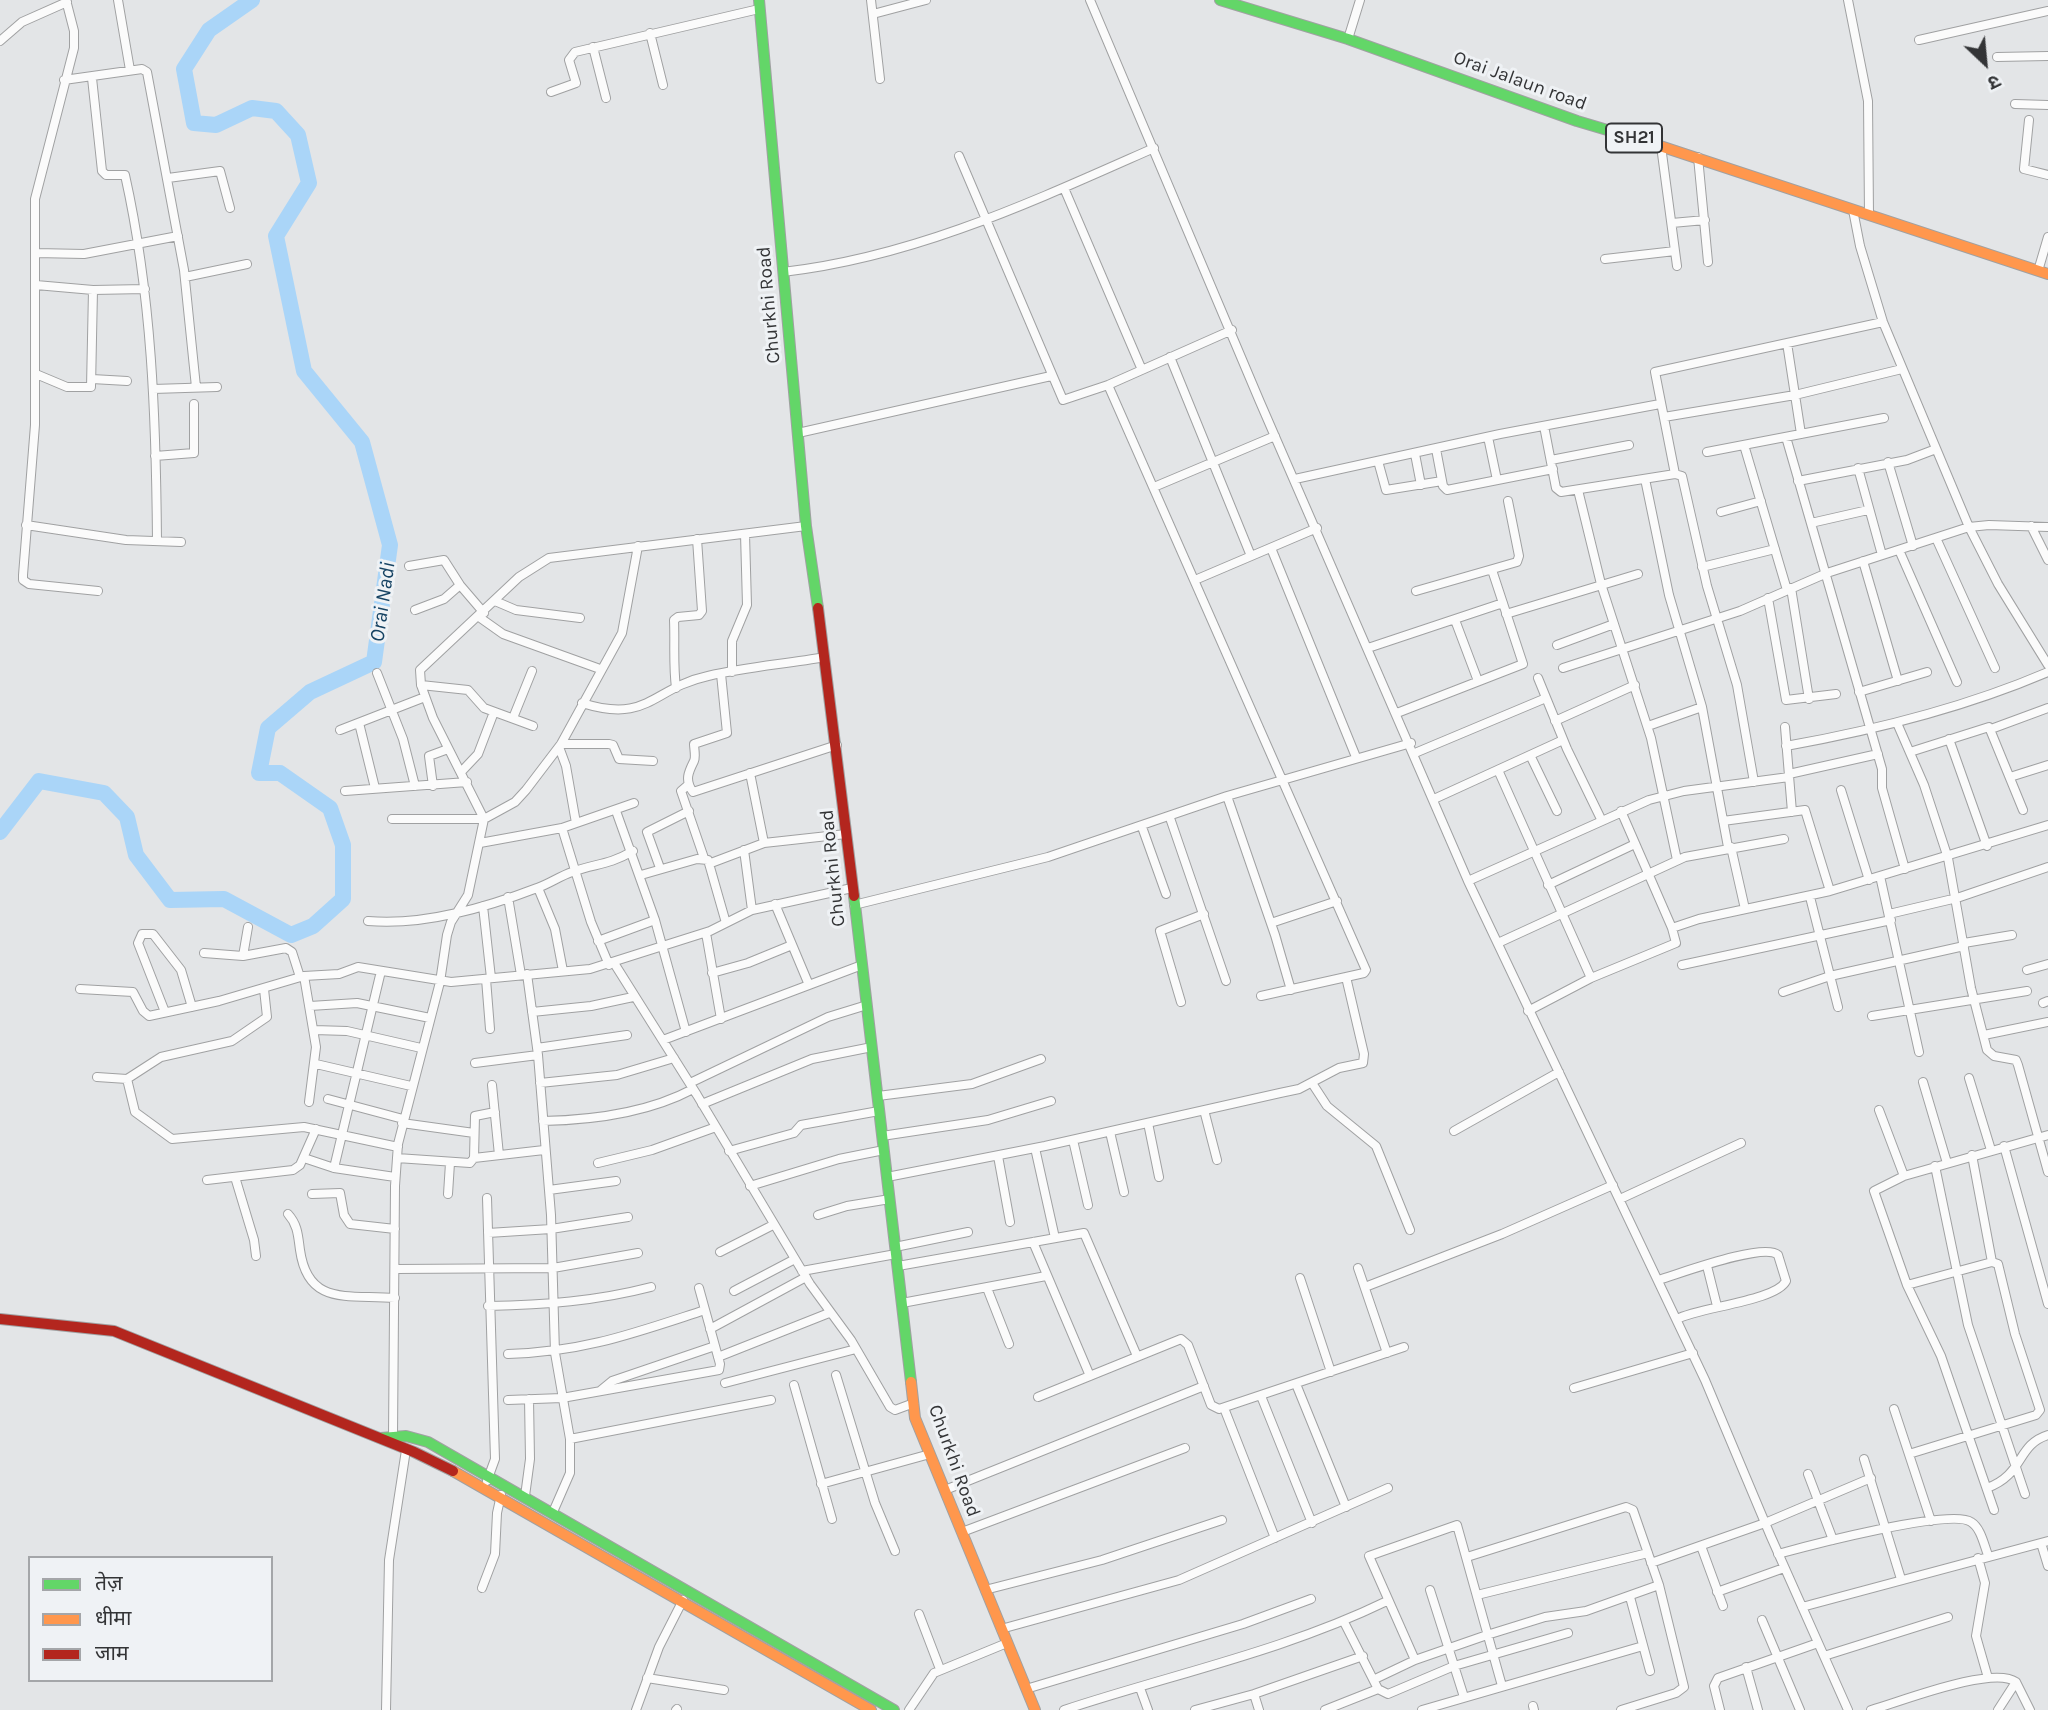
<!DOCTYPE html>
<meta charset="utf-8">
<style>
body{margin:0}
#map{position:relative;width:2048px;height:1710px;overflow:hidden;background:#e3e5e7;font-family:Karla,"Noto Sans Devanagari",sans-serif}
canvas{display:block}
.legend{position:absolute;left:28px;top:1556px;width:245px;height:126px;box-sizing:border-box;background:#eff2f5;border:2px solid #a4a6a9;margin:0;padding:9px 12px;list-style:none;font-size:21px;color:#333436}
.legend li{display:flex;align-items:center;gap:14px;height:35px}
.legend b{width:35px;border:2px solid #a4a6a9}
.north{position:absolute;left:1950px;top:28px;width:70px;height:70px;-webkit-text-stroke:5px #eff2f5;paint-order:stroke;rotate:154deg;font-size:19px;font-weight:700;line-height:28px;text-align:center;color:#333436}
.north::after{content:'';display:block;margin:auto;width:24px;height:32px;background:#333436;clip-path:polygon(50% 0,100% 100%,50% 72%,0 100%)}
</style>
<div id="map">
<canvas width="2048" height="1710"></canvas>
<ul class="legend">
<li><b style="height:9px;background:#63d668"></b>तेज़</li>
<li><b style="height:9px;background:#ff974d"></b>धीमा</li>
<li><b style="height:9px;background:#b3261e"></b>जाम</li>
</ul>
<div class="north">उ</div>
</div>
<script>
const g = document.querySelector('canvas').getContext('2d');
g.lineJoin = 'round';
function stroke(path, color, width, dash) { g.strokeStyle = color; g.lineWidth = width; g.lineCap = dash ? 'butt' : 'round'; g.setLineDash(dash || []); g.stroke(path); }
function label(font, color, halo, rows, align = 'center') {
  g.font = font + ' Karla,sans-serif'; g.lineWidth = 6; g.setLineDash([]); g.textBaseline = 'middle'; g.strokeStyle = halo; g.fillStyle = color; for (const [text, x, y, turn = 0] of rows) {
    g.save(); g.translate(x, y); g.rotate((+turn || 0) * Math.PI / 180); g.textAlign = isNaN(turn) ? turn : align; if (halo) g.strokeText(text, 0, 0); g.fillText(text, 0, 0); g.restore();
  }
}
const river = new Path2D(`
 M0,832L39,781L104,793L127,817L136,855L170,900L224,899L291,935L313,926L343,899V845L330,808L280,773H259L268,728L310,692L374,662L390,545L362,442L304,371L276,236L309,183L298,135L276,111L252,108L216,125L194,123L184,69L209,30L252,0`);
const street = new Path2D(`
 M66,0L74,31V48L35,199V425L23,575V580L29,584L98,591
 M118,0L130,70
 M871,0L880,79
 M1090,0L1260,402L1468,881L1705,1380L1771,1537L1848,1710
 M1848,0L1868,101L1869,215
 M873,14L926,0
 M650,33L663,85
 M1348,39L1360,0
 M1919,40L2048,11
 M0,41L22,22L67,2
 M593,47L606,98
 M1997,57L2048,56
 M92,78L102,171L106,175H125C152,296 156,418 157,541
 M64,80L142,69L147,72L184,270L196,387
 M551,92L576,83L569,60L575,52L759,9
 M2015,104L2048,105
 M2029,120L2024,169L2048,175
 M1661,146L1677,266
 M959,156L1063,400L1108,385L1232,330
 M1698,157L1708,262
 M168,178L220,171L230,208
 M1064,188L1142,370
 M1853,210L1860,246L1883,322L1969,527L1998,584L2048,665
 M1672,223L1705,220
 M36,253L84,254L178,236
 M1605,259L1675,251
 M2038,271L2048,237
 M783,272C915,257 1034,201 1154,148
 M185,277L247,264
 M36,285L93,290L145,289
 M1787,343L1801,434
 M1170,357L1251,556
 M36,374L67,387H91L93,290
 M92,379L127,381
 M1108,385L1366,970L1364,973L1261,996
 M153,389L217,387
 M1664,417L1795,395L1902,369
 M1544,426L1556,488L1561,492L1675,474L1682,476L1707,586L1737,685L1754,782
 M798,433L1051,376
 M1488,437L1497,480
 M1786,437L1882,769V788L1905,869
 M1744,445L1787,590
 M1436,449L1443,486L1447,490L1553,469
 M1707,452L1884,418
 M1415,454L1421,485
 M155,456L194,453V404
 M1551,460L1629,445
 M1378,461L1386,490L1442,481
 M1888,462L1913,546
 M1858,468L1882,555
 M1675,474L1655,372L1883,322
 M1295,479L1500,434L1660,404
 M1645,479L1669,595L1702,707L1728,847
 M1798,481L1907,460L1936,449
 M1154,487L1275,436
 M1578,490L1601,584L1651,738L1677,860
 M1721,512L1761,501
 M1811,523L1868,510
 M26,525L126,540L181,542
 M2031,526L2048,560
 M1936,538L1995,668
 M1271,548L1356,757
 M1899,550L1957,682
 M1863,561L1898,681
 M409,566L444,560L460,585L484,613
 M1702,567L1775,549
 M1195,580L1317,528
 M1791,588L1809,699
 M1416,591L1517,562L1519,556L1508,501
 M1768,598L1786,700L1836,694
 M495,601L516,610L580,618
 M415,610L444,599L460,585
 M1506,614L1638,574
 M479,617L503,634L600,669
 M1455,620L1478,681
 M1557,645L1614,624
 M1368,648L1503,603
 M1563,668L1740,611L1827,573L1969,527L1989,525L2048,527
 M732,672V641L747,605L745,534
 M377,673L403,739L415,786
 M721,674L727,733L694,744C694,748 696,757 694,761C689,771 684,780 693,792L837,745
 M1538,678L1567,749L1601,819
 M421,685L468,690L484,708L533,726
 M676,688C673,664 675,644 674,620L678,617L699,615L702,611L697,539
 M1859,692L1927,672
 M582,703C649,724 652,688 708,676C746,667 786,664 825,657
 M1397,713L1523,664L1492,570
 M513,718L532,671
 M1555,721L1635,685
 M359,723L375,788
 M1897,723L1924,785L1948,858L1971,988L1987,1050L1994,1056L2016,1060L2018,1065L2048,1172
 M1648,726L1702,707
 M1785,727L1792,812
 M1991,729L2048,708
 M340,730L425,697
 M1949,739L1987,846
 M561,744H609L613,745L619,759L653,761
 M1786,746C1876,730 1964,708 2048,672
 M559,747L566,766L576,823
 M1910,752L1989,727L2023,810
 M1415,753L1546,698
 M1530,755L1557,811
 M1498,770L1591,978
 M461,772L478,754L494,712
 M750,773L764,843
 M1789,774L1878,754
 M2010,777L2048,765
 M688,785L681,791L704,858
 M433,786L429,756L448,749
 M1841,790L1869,880
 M345,791L467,782
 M1227,796L1275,935L1291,990
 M1434,799L1563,740
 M616,811L655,920L686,1032
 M1170,818L1226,981
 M392,819H484L515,802L526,790L561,744L622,633L638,546
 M1723,821L1805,810L1830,891
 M1142,827L1166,894
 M562,828L591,922L609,965
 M480,843L562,828L634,803
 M1731,847L1745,909
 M744,850L752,910
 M711,863L764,843L846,834
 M660,868L647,832L689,811
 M641,875L697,859L708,860L726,923
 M1880,876L1919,1052
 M1468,881L1649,800L1684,791L1789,777
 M1548,885L1635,844
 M538,888L555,929L563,971
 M508,897L521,975
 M1810,897L1838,1007
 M775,904L809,985
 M854,905L1048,857L1227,796L1411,743
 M483,906L491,978
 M1889,914L1957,898L2048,867
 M368,921C424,926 485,908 537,888C549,884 560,876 572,872C596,863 607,866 633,851
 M1271,923L1337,901
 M1672,928L1699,919L1830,891L2048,825
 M706,933L721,1019
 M598,941L655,920
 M1498,943L1685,857L1784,839
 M1964,943L2012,935
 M204,953L243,956L286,948L292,952L300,977
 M243,956L248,927
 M614,963L697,1095L810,1284L851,1340L890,1407L895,1410L914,1403
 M1682,965L1891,920
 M2027,970L2048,964
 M712,973L748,963L792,945
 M527,974L538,1055L551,1215L555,1353L570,1439V1473L553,1512
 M304,976L316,1047L309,1102
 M486,979L490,1029
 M80,989L133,992L143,1011L149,1016L219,1001L304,976L339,974L358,967L451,982L590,969L710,931L752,910L852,888
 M1783,992L1830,976L1964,946
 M1181,1002L1160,931L1204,914
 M2043,1003L2048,1001
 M310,1006L357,1003L430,1018
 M1528,1011L1591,978L1676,943L1672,928L1621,811
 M165,1012L138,943L142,934H153L181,970L192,1007
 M532,1012L591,1006L633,997
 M1872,1016L2027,991
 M314,1030L347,1031L421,1048
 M1984,1035L2048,1022
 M663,1040L862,965
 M537,1048L627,1035
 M475,1063L538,1055
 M316,1064L411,1086
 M97,1077L127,1079L161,1057L232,1041L267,1017L264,989
 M1969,1078L1991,1150
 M127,1079L135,1112L172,1139L304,1127L398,1147
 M1923,1082L1947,1163
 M540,1083L617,1075L674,1058
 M690,1083L828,1017L867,1005
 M1312,1083L1327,1106L1376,1146L1410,1230
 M492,1085L499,1155
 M878,1096L972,1084L1041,1059
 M328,1099L403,1119
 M702,1104L812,1059L872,1047
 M1204,1110L1217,1160
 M1879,1110L1904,1176
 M543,1121C593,1120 648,1113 693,1089
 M402,1123L474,1133
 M1148,1123L1159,1177
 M1454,1131L1559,1072
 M1110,1132L1124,1192
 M882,1136L988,1120L1051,1101
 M1073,1140L1088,1205
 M2004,1146L2048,1304
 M1035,1148L1055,1238
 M729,1151L794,1133L801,1125L879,1111
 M1972,1155L1992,1262
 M998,1156L1010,1222
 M304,1158L334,1168L395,1177
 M397,1158L470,1163L474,1158L475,1116L495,1112
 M474,1158L544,1150
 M598,1163L652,1150L716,1127
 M1935,1166L1968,1325L2025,1494
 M334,1168L381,971
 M235,1177L254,1240L256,1256
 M887,1177L1045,1146L1280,1093L1299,1089L1339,1068L1363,1063L1364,1054L1346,977
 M207,1180L293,1170L300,1165L316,1129
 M750,1186L839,1159L884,1150
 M549,1190L616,1181
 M312,1194L340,1193L344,1215L350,1224L395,1229
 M448,1194L450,1163
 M487,1198L495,1459L487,1481
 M1620,1199L1741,1143
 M288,1214C298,1225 298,1236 300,1250C308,1307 349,1294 395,1298
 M818,1215L847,1206L890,1199
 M488,1233L551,1229L628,1217
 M1033,1242L1090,1376
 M895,1247L968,1232
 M720,1252L773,1225
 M898,1266L1084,1233L1137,1356
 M1707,1266L1717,1306
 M1358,1268L1387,1353
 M396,1269L553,1268L638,1253
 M802,1271L896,1254
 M1300,1278L1331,1372
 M1658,1280C1679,1274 1764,1242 1778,1255L1786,1281C1776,1301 1700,1307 1677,1319
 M1907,1285L1992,1262L1998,1264L2015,1334L2040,1410L2036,1415L1909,1454
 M1365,1287L1502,1234L1613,1185
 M987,1288L1009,1344
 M734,1291L795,1259
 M902,1303L1046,1276
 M488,1306C544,1305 597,1301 651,1287
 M710,1329L806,1277
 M508,1354C584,1352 634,1333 705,1310
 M718,1357L829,1313
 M836,1375L875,1503L895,1551
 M725,1383L856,1349
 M1296,1384L1346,1507
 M794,1385L832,1519
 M1574,1388L1693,1353
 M601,1390L612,1381L715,1346
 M1261,1396L1312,1523
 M1038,1397L1181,1339L1188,1345L1211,1405L1219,1409L1404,1347
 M508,1400L562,1398L719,1370L720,1364L699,1288
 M1224,1408L1275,1538
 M1894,1409L1931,1521
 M393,1436L395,1186L398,1144L440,982L447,935L451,922L468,895L484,819L433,718L421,685L420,670L519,577L549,558L806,526
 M570,1439L771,1400
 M1864,1459L1901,1579
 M1808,1474L1833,1540
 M821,1484L930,1454
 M1987,1488C2025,1474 2016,1445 2048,1435
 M945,1490L1204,1386
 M525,1496L530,1459L529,1399
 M1994,1510L1941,1356L1907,1285L1874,1191L1904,1176L2048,1135
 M962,1532L1185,1448
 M2041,1543L2048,1566
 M1701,1546L1723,1606
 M1778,1554C1807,1546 1951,1508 1971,1522C1981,1528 1984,1545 1988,1555
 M1467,1557L1626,1507L1633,1510L1659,1585L1684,1687L1676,1693L1621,1710
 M1978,1558L1985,1583L1976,1636L1988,1678
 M1651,1563L1765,1523L1871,1478
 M482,1588L495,1554L497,1513L501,1495
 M985,1590L1102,1560L1222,1520
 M1430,1590L1464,1697
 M1717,1592L1784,1568
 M1477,1595L1648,1553
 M1630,1597L1650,1671
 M1802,1607L2048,1541
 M919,1614L940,1669
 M1762,1620L1800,1710
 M1001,1629L1179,1580L1388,1488
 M1824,1656L1948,1617
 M1415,1660L1369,1556L1457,1525L1502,1686
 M1746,1667L1758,1710
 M647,1678L724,1690
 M1375,1679L1415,1660L1487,1635L1545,1617L1586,1611L1659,1585
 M1140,1688L1148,1710
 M1026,1689L1243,1624L1311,1599
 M1378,1689L1388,1694L1454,1666L1568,1633
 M1254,1694L1259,1710
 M1533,1706L1534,1710
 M386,1710L389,1560L406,1450
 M636,1710L659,1647L683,1600
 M676,1710L677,1709
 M909,1710L934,1673L1007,1643
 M1064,1710C1173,1674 1284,1651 1387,1601
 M1195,1710L1254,1694L1363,1656
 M1325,1710L1378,1689L1344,1622
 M1422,1710L1643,1646
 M1720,1710L1714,1686L1718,1678L1818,1643
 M1871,1710C1900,1702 1993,1665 2016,1682L2030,1710
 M1998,1710L2016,1682`);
const fast = new Path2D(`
 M759,0L806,526L818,608
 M1220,0L1348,39L1577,121L1651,143
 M854,896L911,1382
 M381,1438L406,1436L428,1442L894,1710`);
const slow = new Path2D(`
 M1651,143L2048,274
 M911,1382L915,1418L1035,1710
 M453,1471L871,1710`);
const jam = new Path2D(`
 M818,608L854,896
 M0,1319L114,1331L414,1452L453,1471`);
const shields = [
 [1634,138,56]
];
const shieldNames = [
 ["SH21",1634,138]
];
const streetNames = [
 ["Orai Jalaun road",1520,81,20],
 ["Churkhi Road",769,305,-95],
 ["Churkhi Road",833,868,-96],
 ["Churkhi Road",954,1461,70]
];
const waterNames = [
 ["Orai Nadi",383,602,-82]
];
stroke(river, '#aad5f8', 16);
stroke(street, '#a0a1a2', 10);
stroke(fast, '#a0a1a2', 12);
stroke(slow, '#a0a1a2', 12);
stroke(jam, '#a0a1a2', 12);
stroke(street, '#fbfbfb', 8);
stroke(fast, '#63d668', 10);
stroke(slow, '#ff974d', 10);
stroke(jam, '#b3261e', 10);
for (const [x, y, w] of shields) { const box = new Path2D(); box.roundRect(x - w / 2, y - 14.5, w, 29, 5); g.fillStyle = '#eff2f5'; g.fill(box); stroke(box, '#333436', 2); }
label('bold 18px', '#333436', null, shieldNames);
label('19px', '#333436', '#eff2f5', streetNames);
label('italic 21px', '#174464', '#eff2f5', waterNames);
</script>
